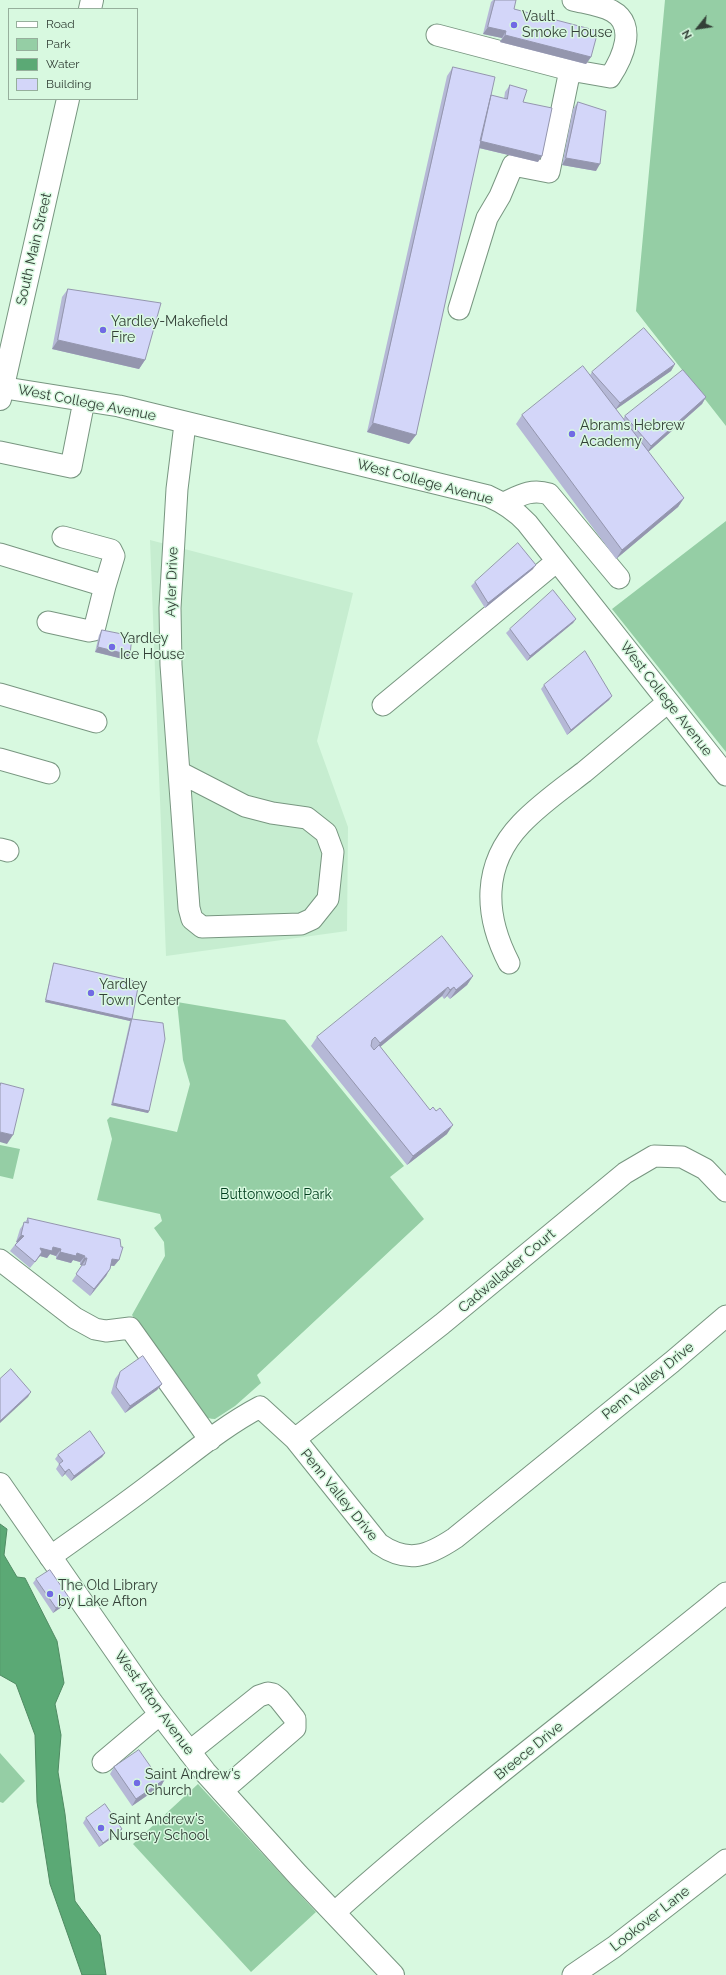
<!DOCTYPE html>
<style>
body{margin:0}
#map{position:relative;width:726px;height:1975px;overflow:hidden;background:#d8f9e0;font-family:Raleway,sans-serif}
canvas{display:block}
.legend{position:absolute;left:8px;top:8px;width:130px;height:92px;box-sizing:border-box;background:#d8f9e0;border:1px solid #96af9c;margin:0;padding:5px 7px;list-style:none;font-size:12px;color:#334037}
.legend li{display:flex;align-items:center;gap:8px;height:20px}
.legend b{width:20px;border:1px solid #96af9c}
.north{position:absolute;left:678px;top:8px;width:40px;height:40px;-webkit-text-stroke:3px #d8f9e0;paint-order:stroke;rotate:240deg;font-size:11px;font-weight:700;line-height:16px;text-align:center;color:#334037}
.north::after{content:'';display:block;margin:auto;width:14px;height:18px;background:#334037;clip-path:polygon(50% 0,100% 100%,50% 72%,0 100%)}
</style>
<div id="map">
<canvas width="726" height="1975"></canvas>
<ul class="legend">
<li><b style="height:5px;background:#fff"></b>Road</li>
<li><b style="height:11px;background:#95cea5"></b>Park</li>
<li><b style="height:11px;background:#5ba975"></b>Water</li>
<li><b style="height:11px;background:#d3d6f9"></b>Building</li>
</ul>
<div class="north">N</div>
</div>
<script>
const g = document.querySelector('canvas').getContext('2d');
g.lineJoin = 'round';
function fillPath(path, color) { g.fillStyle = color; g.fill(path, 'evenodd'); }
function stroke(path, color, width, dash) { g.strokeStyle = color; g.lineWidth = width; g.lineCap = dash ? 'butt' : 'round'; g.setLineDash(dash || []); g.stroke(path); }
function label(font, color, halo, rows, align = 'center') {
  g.font = font + ' Raleway,sans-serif'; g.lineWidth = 3; g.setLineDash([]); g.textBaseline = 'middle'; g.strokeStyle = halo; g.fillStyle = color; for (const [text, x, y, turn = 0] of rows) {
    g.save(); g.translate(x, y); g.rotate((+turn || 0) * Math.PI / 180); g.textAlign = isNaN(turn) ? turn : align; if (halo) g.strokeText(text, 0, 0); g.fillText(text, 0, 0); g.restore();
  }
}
const built = new Path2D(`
 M150,540L353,593L317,741L348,827L347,931L166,956Z`);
const green = new Path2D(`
 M665,0H726V426L636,311Z
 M726,521V752L612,609Z
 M177,1002L285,1020L404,1166L390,1177L424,1219L257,1375L261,1383L235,1406L215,1419C204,1419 199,1412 197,1402L132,1315L165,1256L164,1242L154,1228L162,1221L160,1214L97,1200L112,1139L107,1120L110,1117L177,1132L190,1084L183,1060Z
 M0,1145L20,1149L13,1179L0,1176Z
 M0,1753L25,1781L3,1803L0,1802Z
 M198,1784L316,1912L251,1972L133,1844Z`);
const water = new Path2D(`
 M0,1524L7,1529L4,1555L17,1577L25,1578L57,1641L64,1683L55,1704L61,1735L58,1772L65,1814L75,1901L100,1935L106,1975H82L50,1884L37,1802L35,1735L16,1684L0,1675Z`);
const minor = new Path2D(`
 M437,35L570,70L610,77C622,59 638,25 612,11C601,5 585,3 573,0
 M459,309L487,218L500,196L513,165L549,172L570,70
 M0,387L119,406L488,496C504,503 515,510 527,523L726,775
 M0,452L71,467L84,401
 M504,503C519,496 531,488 549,494L619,578
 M63,537L111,550L114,556L105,586
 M0,554L105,586L94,630L89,631L48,622
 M0,694L96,722
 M383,705L557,561
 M0,759L49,773
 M179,772L245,806L272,813L307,818L326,833L333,852L328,899L312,919L301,924L202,927L192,919L189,908L171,665L170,608L177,489L185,424
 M0,849L8,851
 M509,963C484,915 482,865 521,824C540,804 563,788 584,772C612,749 640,725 668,702
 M0,1260L75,1318L95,1329L106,1331L130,1328L210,1440
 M295,1439L442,1324L625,1173L654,1156L682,1157L705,1169L726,1191
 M50,1557C85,1532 121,1507 156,1480C190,1455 222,1427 260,1407L295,1439L379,1544C408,1564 428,1556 455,1538L672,1362L726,1316
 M189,1752L259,1696L268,1693L273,1694L279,1699L295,1719V1728L222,1791
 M103,1762L160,1714
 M334,1913C460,1800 595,1700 726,1593
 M573,1975L614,1947L726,1860`);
const major = new Path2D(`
 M90,9L92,0
 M0,399L68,99
 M0,1484L152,1703L205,1772L298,1875L393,1975`);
const wall = new Path2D(`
 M493,0H495L514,9L591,57L586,64L500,42L502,38L483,34L491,2Z
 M453,67L491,95L504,99L505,92L510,85L523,102L538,162L479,148L416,435L409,444L367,432L447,76Z
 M578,102L596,171L562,165L573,109Z
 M68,289L145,360L139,369L52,349L62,297Z
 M675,364L671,371L616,409L623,419L625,416L706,397L702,404L648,452L684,498L678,507L616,559L516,424L522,415L590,375L592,372Z
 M533,569L485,608L471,586L475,582Z
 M576,619L573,623L527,661L506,633L510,629Z
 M102,630L127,660L95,652L99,635Z
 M544,685L612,696L609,700L567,735L541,689Z
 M54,963L132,1019L149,1111L148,1113L111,1105L130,1021L45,1002L53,965Z
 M473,976L467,985L450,999L447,996L444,999L442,996L380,1047L447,1134L407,1165L311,1046L317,1037Z
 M28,1218L119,1260L114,1266H111L106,1276L90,1296L72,1281L82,1266V1265H80V1262L73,1260L71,1263L56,1259V1256L50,1254L47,1258L40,1256L30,1268L10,1251L17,1242H16L20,1229Z
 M120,1372L162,1384L157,1390L125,1413L111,1393L115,1379Z
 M105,1453L102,1457L71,1481L65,1474L62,1477L56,1469L59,1464L55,1459L58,1455Z
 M36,1579L70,1599L66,1604L53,1613L33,1583Z
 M114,1767L165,1779L161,1786L132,1806L110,1774Z
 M86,1818L122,1829L119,1833L99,1847L83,1823Z`);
const shadedWall = new Path2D(`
 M488,27L506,31L502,38L483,34Z
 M505,35L591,57L586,64L500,42Z
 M480,141L542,156L538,162L475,147Z
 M566,158L600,164L596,171L562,165Z
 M58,340L145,360L139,369L52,349Z
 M675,364L671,371L615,410L620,403Z
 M706,397L702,404L647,453L651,446Z
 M373,423L416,435L409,444L367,432Z
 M684,498L678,507L616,559L622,550Z
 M536,565L533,569L485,608L488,603Z
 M576,619L573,623L527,661L530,656Z
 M98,647L130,655L127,660L95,652Z
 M612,696L609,700L567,735L571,730Z
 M473,976L467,985L450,999L456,990Z
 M448,987L442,996L374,1052L380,1043Z
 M454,987L447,996L444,999L450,990Z
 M46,1000L132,1019L130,1021L45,1002Z
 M113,1103L149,1111L148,1113L111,1105Z
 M453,1125L447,1134L407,1165L413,1156Z
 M0,1132L13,1135L7,1144L0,1142Z
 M21,1235L24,1236L19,1243L16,1242Z
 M53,1247L61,1249L56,1256L50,1254L47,1258L40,1256L30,1268L35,1262L40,1248Z
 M60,1252L77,1253L85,1256L80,1262L73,1260L71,1263L56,1259Z
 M84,1258H87L82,1265H80Z
 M112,1259L119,1260L114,1266L108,1265Z
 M110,1269L106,1276L90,1296L94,1289Z
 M162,1384L157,1390L125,1413L130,1406Z
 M31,1392L28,1397L0,1423V1421Z
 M105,1453L102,1457L71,1481L74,1476Z
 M69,1469L65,1474L62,1477L65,1472Z
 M70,1599L66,1604L53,1613L56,1608Z
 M165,1779L161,1786L132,1806L136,1799Z
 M122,1829L119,1833L99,1847L103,1843Z`);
const building = new Path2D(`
 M495,0H516L514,9L598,31L591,57L505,35L506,31L488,27Z
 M453,67L495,77L416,435L373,423Z
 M510,85L527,90L523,102L552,108L542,156L480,141L491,95L507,99Z
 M578,102L606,111L600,164L566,158Z
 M68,289L161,303L145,360L58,340Z
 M644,328L675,364L620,403L592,372Z
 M583,366L684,498L622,550L522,415Z
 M683,370L706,397L651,446L625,416Z
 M518,543L536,565L488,603L475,582Z
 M553,590L576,619L530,656L510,629Z
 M102,630L132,636L130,655L98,647Z
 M585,651L612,696L571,730L544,685Z
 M442,936L473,976L456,990L454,987L450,990L448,987L380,1043L375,1037L372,1040L371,1046L374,1050L379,1045L430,1110L433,1107L436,1111L440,1108L453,1125L413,1156L317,1037Z
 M54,963L139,982L132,1019L46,1000Z
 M132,1019L163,1023L165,1039L149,1111L113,1103Z
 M1,1083L24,1089L13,1135L0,1132V1087Z
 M28,1218L120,1239L121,1247H123L119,1260L112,1259L110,1269L94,1289L76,1274L82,1265H85L87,1258H84L85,1256L77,1253L76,1256L60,1252L61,1249L53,1247L52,1251L40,1248L42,1252L35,1262L15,1245L24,1236L21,1235L24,1222L28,1223Z
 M143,1356L162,1384L130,1406L116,1387L120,1372Z
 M11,1369L31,1392L0,1421V1379Z
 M90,1431L105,1453L74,1476L69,1469L65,1472L59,1464L63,1461L58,1455Z
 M50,1570L70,1599L56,1608L36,1579Z
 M139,1750L155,1773L159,1770L165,1779L136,1799L114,1767Z
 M105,1804L122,1829L103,1843L86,1818Z`);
const markers = [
 [514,25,4,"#706ae4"],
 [103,330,4,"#706ae4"],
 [572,434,4,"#706ae4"],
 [112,647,4,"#706ae4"],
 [91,993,4,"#706ae4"],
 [50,1594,4,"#706ae4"],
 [137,1783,4,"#706ae4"],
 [101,1828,4,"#706ae4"]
];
const poiNames = [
 ["Vault",522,17],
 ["Smoke House",522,33],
 ["Yardley-Makefield",111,322],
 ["Fire",111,338],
 ["Abrams Hebrew",580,426],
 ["Academy",580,442],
 ["Yardley",120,639],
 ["Ice House",120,655],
 ["Yardley",99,985],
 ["Town Center",99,1001],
 ["The Old Library",58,1586],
 ["by Lake Afton",58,1602],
 ["Saint Andrew's",145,1775],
 ["Church",145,1791],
 ["Saint Andrew's",109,1820],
 ["Nursery School",109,1836]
];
const streetNames = [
 ["South Main Street",34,249,-77],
 ["West College Avenue",87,403,11],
 ["West College Avenue",425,482,15],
 ["Ayler Drive",172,582,-88],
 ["West College Avenue",666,699,52],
 ["Cadwallader Court",507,1271,-40],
 ["Penn Valley Drive",648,1381,-39],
 ["Penn Valley Drive",339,1495,51],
 ["West Afton Avenue",154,1703,54],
 ["Breece Drive",529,1751,-39],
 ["Lookover Lane",650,1919,-38]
];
const parkNames = [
 ["Buttonwood Park",276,1195]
];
fillPath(built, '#c6edd0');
fillPath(green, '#95cea5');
fillPath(water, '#5ba975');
stroke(water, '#4f8a62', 1);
stroke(minor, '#789680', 23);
stroke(major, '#789680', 24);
stroke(minor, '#fff', 21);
stroke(major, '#fff', 22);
fillPath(wall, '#b5b8d6');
fillPath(shadedWall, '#9496ae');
fillPath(building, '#d3d6f9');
stroke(building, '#9496ae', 1);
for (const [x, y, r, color] of markers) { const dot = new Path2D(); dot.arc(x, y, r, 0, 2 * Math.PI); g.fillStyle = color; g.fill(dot); stroke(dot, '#d8f9e0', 1.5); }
label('14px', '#334037', '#d8f9e0', poiNames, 'left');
label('14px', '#334037', '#d8f9e0', streetNames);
label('14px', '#003e1d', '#d8f9e0', parkNames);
</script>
